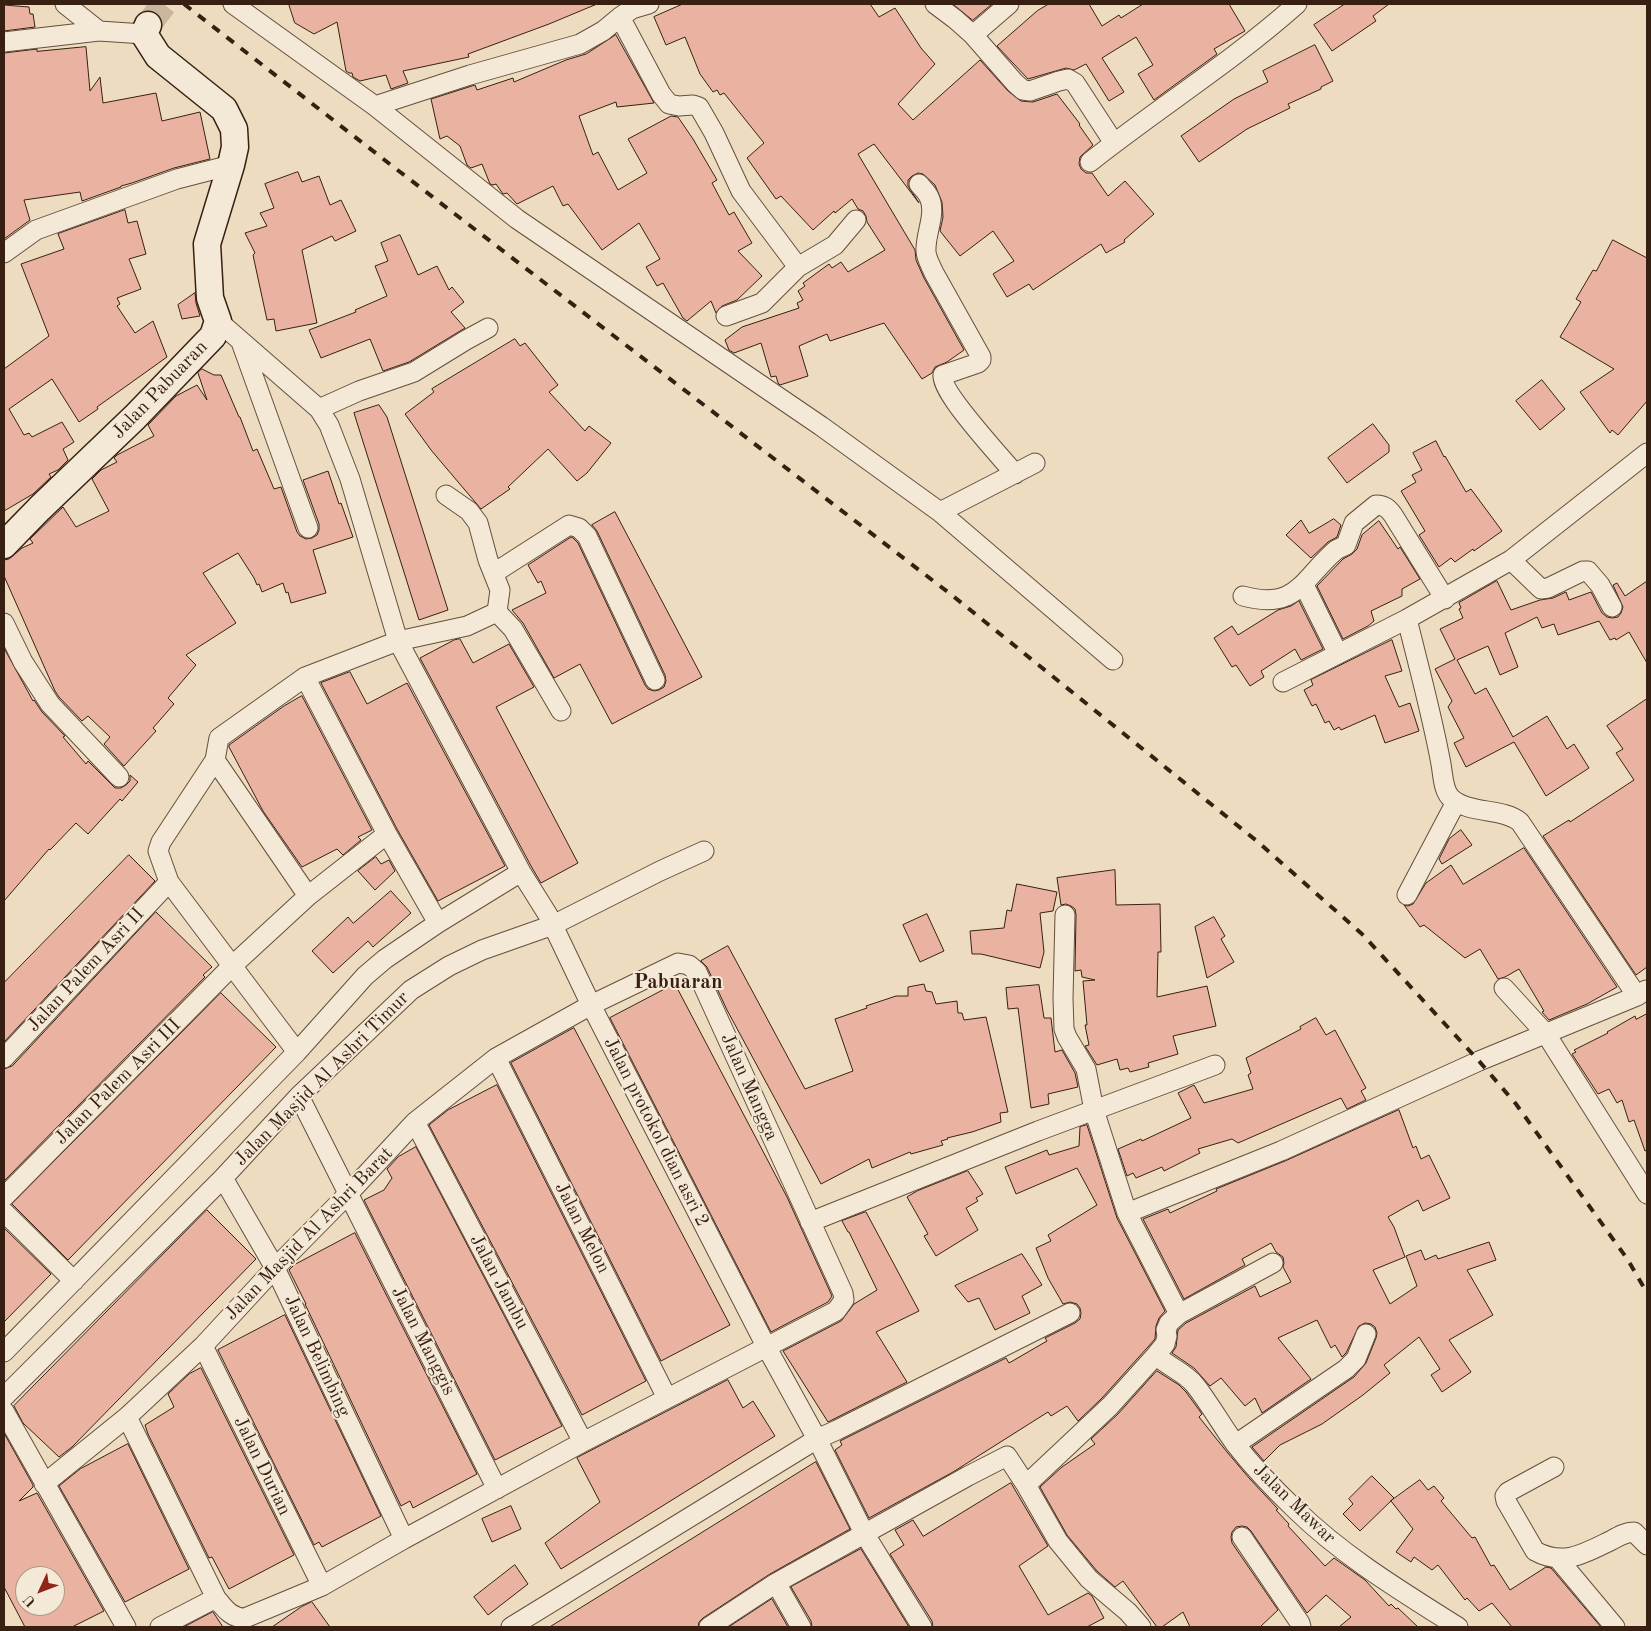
<!DOCTYPE html>
<style>
body{margin:0}
#map{position:relative;width:1651px;height:1631px;overflow:hidden;background:#eedcc0;font-family:"Old Standard TT",serif}
canvas{display:block}
.frame{position:absolute;inset:0;border:5px solid #372012;pointer-events:none}
.north{position:absolute;left:15px;top:1566px;width:50px;height:50px;box-sizing:border-box;background:#f4e8d6;border:1px solid #a89888;border-radius:50%;rotate:227deg;font-size:14px;font-weight:700;line-height:20px;text-align:center;color:#372012}
.north::after{content:'';display:block;margin:auto;width:18px;height:22px;background:#8f2418;clip-path:polygon(50% 0,100% 100%,50% 72%,0 100%)}
</style>
<div id="map">
<canvas width="1651" height="1631"></canvas>
<div class="frame"></div>
<div class="north">U</div>
</div>
<script>
const g = document.querySelector('canvas').getContext('2d');
g.lineJoin = 'round';
function fillPath(path, color) { g.fillStyle = color; g.fill(path, 'evenodd'); }
function stroke(path, color, width, dash) { g.strokeStyle = color; g.lineWidth = width; g.lineCap = dash ? 'butt' : 'round'; g.setLineDash(dash || []); g.stroke(path); }
function label(font, color, halo, rows, align = 'center') {
  g.font = font + ' "Old Standard TT",serif'; g.lineWidth = 4; g.setLineDash([]); g.textBaseline = 'middle'; g.strokeStyle = halo; g.fillStyle = color; for (const [text, x, y, turn = 0] of rows) {
    g.save(); g.translate(x, y); g.rotate((+turn || 0) * Math.PI / 180); g.textAlign = isNaN(turn) ? turn : align; if (halo) g.strokeText(text, 0, 0); g.fillText(text, 0, 0); g.restore();
  }
}
const building = new Path2D(`
 M289,4H597L549,24L468,54L469,57L403,71L408,83L391,89L386,75L360,81L353,77L352,73H349L346,71L337,22L314,34L295,23Z
 M683,4H870L879,17L895,8L921,48L935,64L898,104L913,120L980,60L1008,91L1021,101L1033,102L1057,94L1080,124L1079,125L1093,145L1080,157L1079,164L1081,169L1086,173H1092L1108,196L1125,181L1154,214L1124,240L1125,242L1106,253L1101,244L1033,290L1029,284L1007,297L993,274L1014,261L993,231L960,256L940,231L943,217L942,202L935,185L923,174L918,173L912,176L908,180V186L919,203L874,144L858,154L915,250L916,260L924,278L964,350L947,362L935,367L932,373L922,379L884,323L830,341L827,334L799,346L808,376L780,385L778,383L776,376L771,377L761,343L734,353L729,350L725,340L742,327L799,308L797,303L803,300L798,291L805,286L803,283L829,264L832,268L841,262L848,272L885,250L867,222L866,216L863,211L858,209L852,199L835,213L834,211L813,230L781,196L776,199L747,158L764,143L724,93L720,95L717,90L713,92L700,74L685,37L666,45L654,17Z
 M953,4H992L973,20Z
 M1049,4H1089L1102,26L1119,15L1121,18L1143,4H1229L1245,31L1214,49L1217,54L1154,100L1138,74L1153,65L1136,37L1102,58L1124,92L1109,101L1086,64L1074,70L1066,68L1028,79L997,46L1037,11Z
 M1345,4H1389L1373,16L1376,21L1332,51L1314,25Z
 M4,5L29,7L30,14H33L35,27L4,31Z
 M616,35L654,103L617,107L616,102L579,116L593,155L598,152L618,190L647,173L628,139L671,116L678,117L693,139L717,180L712,183L729,215L734,212L752,243L738,251L762,276L737,300L722,306L716,313L711,301L687,321L683,318L663,283L657,286L646,267L660,259L639,223L602,250L568,204L563,206L553,186L517,204L507,193L503,194L496,184L493,185L490,184L482,164L471,168L467,165L460,146L447,136L440,139L431,99L475,85L477,90L513,78L514,82L566,60L586,54Z
 M1315,45L1333,81L1321,87V89L1288,104L1290,108L1247,129L1199,162L1181,136L1234,99L1268,82L1263,71Z
 M86,47L90,91L100,77L103,103L156,93L162,121L200,112L210,159L174,168L132,183L121,186V187L82,201L80,192L24,200L30,220L4,239V53L37,49V51Z
 M298,172L302,182L319,176L330,205L341,200L356,231L335,241L332,236L302,250L317,323L276,331L274,319L267,320L253,255L255,253L245,233L267,226L260,213L274,208L265,184Z
 M125,210L128,223L137,221L146,254L129,259L141,289L117,298L120,304L117,306L135,333L153,321L167,357L97,407L98,409L79,422L52,379L9,409L24,435L29,433L32,437L62,422L74,442L63,449L68,460L58,470L49,474L51,477L33,494L4,511V369L49,336L21,264L64,249L58,234Z
 M400,235L418,275L437,266L449,290L452,287L464,302L451,312L465,328L409,362L383,371L370,339L321,358L309,330L356,312L355,310L387,296L375,266L388,261L381,243Z
 M1613,240L1647,258V401L1618,435L1612,430L1610,433L1580,392L1614,369L1560,337L1581,302L1576,299L1593,270L1596,271Z
 M195,293L196,303L200,316L182,319L178,305Z
 M515,339L520,346L525,343L558,385L549,392L585,431L589,426L611,443L587,473L577,481L548,449L508,487L510,489L481,509L431,450L405,414L434,392L432,389Z
 M202,369L214,375H221L239,417H240L253,451L257,449L274,489L281,487L297,532L300,536L306,539L312,538L317,535L319,530V524L303,480L328,471L339,504L341,503L353,537L313,550L326,593L291,603L288,592L286,593L283,583L262,592L259,584L257,585L254,578L238,553L203,573L236,623L186,655L196,665L168,698L174,704L153,728L156,731L124,766L104,744L110,737L88,716L82,721L59,697L55,691L4,576V560L9,559L22,548L33,543L30,539L63,507L76,527L109,511L92,479L101,470L117,462L114,458L117,455L154,436L148,425L176,396L197,385L207,400L198,373Z
 M1542,380L1565,409L1540,430L1516,401Z
 M379,405L387,417L448,610L419,620L354,413Z
 M1373,424L1389,445V452L1347,483L1328,458Z
 M1436,441L1444,457L1445,456L1466,492L1471,489L1502,531L1474,551L1473,549L1455,562L1451,558L1439,567L1419,535L1425,531L1401,491L1416,482L1412,475L1422,470L1413,453Z
 M615,512L702,677L612,724L580,664L554,678L523,623L512,610L546,593L541,581L538,583L528,565L571,537L573,538L578,543L645,685L648,689L654,691L659,690L664,687L666,681L665,675L597,531L592,525Z
 M1334,519L1341,525L1337,537L1328,542L1311,558L1286,535L1301,520L1309,533Z
 M1379,521L1398,549L1400,547L1420,579L1402,589V596L1371,611L1374,621L1368,626L1343,639L1317,586L1343,559L1352,554L1357,549L1362,535Z
 M1497,581L1511,610L1540,600L1553,598L1566,592L1569,600L1591,592L1602,613L1607,617L1612,618L1618,617L1621,613L1623,607L1613,585L1617,583L1625,596L1647,581V663L1629,632L1616,640L1615,638L1610,640L1599,621L1558,635L1554,624L1542,628L1537,617L1505,633L1518,667L1500,675L1488,646L1457,660L1475,694L1486,688L1513,737L1547,716L1567,749L1574,744L1589,768L1546,796L1514,742L1466,767L1454,743L1464,738L1448,707L1452,701L1435,669L1455,659L1440,629L1463,618L1459,609L1461,608L1459,603Z
 M1299,601L1323,649L1301,660L1295,649L1261,671L1264,677L1250,686L1236,665L1232,667L1214,638L1232,626L1238,635L1278,610L1291,606Z
 M460,639L473,663L509,644L534,687L496,707L578,863L541,883L531,866L420,658L454,640Z
 M1392,640L1402,671L1385,676L1399,707L1410,703L1419,731L1385,743L1375,715L1341,730L1339,727L1334,730L1329,721L1325,723L1316,704L1312,706L1304,690L1313,685L1311,680Z
 M4,648L33,701L34,700L42,712L65,736L63,737L86,764L88,761L115,788H121L126,785L130,781V775L138,782L122,801L120,799L88,834L76,823L50,850L49,849L4,901Z
 M350,672L367,704L407,683L505,866L438,901L397,829L321,683Z
 M302,696L372,830L358,837L361,840L343,855L337,849L302,867L263,811L229,747V745L284,706Z
 M1647,699V967L1636,975L1543,836L1569,820L1570,822L1634,780L1616,753L1623,749L1607,726Z
 M1461,830L1472,845L1442,864L1439,859L1449,839Z
 M1524,848L1617,987L1587,1004L1549,1020L1542,1012L1544,1011L1519,969L1505,977L1498,979L1480,949L1465,958L1424,925L1420,927L1404,905L1408,906L1413,904L1426,883L1451,865L1463,884Z
 M129,855L155,881L4,1042V983Z
 M376,857L381,864L389,860L395,871L375,890L358,871Z
 M1115,870L1116,905L1160,904L1161,952H1158L1157,997L1207,986L1216,1026L1173,1036L1178,1054L1148,1063L1149,1067L1130,1072L1128,1068L1120,1070L1117,1059L1097,1065L1085,1046L1089,1045L1085,1025H1087L1083,981L1095,980L1082,977L1081,970L1075,971L1076,915L1075,909L1071,906L1066,904L1061,905L1057,878Z
 M1017,884L1057,892L1053,911L1040,913L1044,952L1040,968L981,954H972L970,931L1004,928L1007,910L1011,911Z
 M391,891L411,913L373,947L368,941L333,973L312,951L348,917L353,923Z
 M156,912L212,967L203,975L205,977L4,1181V1069L12,1066Z
 M927,914L944,951L920,962L903,925Z
 M1214,917L1225,936L1221,939L1234,962L1207,978L1195,927Z
 M728,946L805,1089L853,1071L835,1019L867,1008L866,1006L896,996H908V987L924,984L926,991L932,992L936,1004L957,1001L958,1013H962L964,1020L986,1017L1008,1112L1000,1113L1001,1122L972,1132L947,1138L948,1139L941,1141L943,1145L911,1154L910,1152L872,1168L869,1159L821,1184L727,1010L707,967L701,961Z
 M675,984L787,1197L832,1296L828,1302L771,1332L610,1018Z
 M1039,985L1044,1018H1051L1055,1052L1062,1050L1075,1073L1078,1087L1048,1094L1049,1104L1031,1108L1018,1008L1008,1009L1006,988Z
 M221,993L276,1047L68,1260L12,1204Z
 M1647,1014V1150L1645,1151L1634,1120L1629,1122L1622,1100L1617,1103L1609,1089L1598,1094L1572,1054L1576,1052L1574,1050L1608,1033L1607,1032L1635,1016L1636,1019Z
 M1316,1018L1326,1035L1335,1030L1366,1088L1361,1091L1366,1100L1347,1109L1341,1098L1238,1143L1232,1139L1198,1149L1200,1153L1164,1171L1162,1167L1136,1178L1133,1173L1127,1176L1118,1149L1141,1139L1142,1141L1191,1118L1178,1093L1194,1085L1204,1103L1253,1089L1248,1075L1251,1073L1246,1058L1301,1029L1300,1027Z
 M574,1028L730,1325L661,1361L511,1063Z
 M497,1085L646,1381L582,1415L429,1125L448,1110Z
 M1399,1110L1413,1148L1416,1146L1421,1159L1429,1155L1450,1198L1423,1211L1418,1200L1388,1217L1394,1227L1405,1257L1373,1270L1390,1304L1417,1286L1406,1256L1421,1250L1425,1260L1436,1255L1438,1259L1489,1242L1496,1260L1467,1270L1493,1315L1449,1340L1471,1372L1442,1392L1431,1375L1440,1369L1419,1337L1384,1365L1390,1373L1363,1395L1322,1424L1280,1445L1264,1461L1252,1447L1354,1377L1366,1363L1376,1338L1377,1333L1375,1327L1371,1324L1365,1323L1359,1326L1346,1353L1342,1357L1335,1345L1331,1348L1317,1320L1278,1338L1311,1379L1262,1413L1255,1398L1245,1406L1221,1378L1210,1386L1194,1368L1172,1353L1176,1347L1178,1330L1186,1323L1255,1286L1260,1297L1291,1282L1283,1267L1284,1263L1283,1257L1276,1252L1271,1243L1242,1259L1245,1265L1184,1299L1143,1219L1168,1209L1170,1213L1217,1191L1216,1189L1285,1161Z
 M1087,1125L1117,1218L1165,1311L1159,1318L1156,1326L1155,1339L1102,1398L1078,1421L1067,1406L1051,1416L1048,1412L953,1472L869,1518L835,1450L842,1445L840,1441L1006,1358L1009,1363L1047,1341L1045,1338L1075,1323L1080,1319L1081,1313L1080,1308L1077,1304L1070,1302L1063,1304L1048,1278L1036,1248L1051,1241L1048,1235L1097,1205L1077,1168L1016,1194L1005,1167L1047,1150L1049,1155L1079,1146L1080,1127Z
 M416,1147L562,1426L495,1460L364,1200L384,1190L392,1178L387,1169L398,1157Z
 M968,1171L983,1194L976,1198L978,1201L966,1208L978,1230L936,1256L924,1236L928,1234L907,1197L917,1191Z
 M207,1210L256,1259L72,1447L59,1457L23,1423L14,1406Z
 M866,1212L919,1311L876,1332L907,1382L828,1422L783,1351L841,1321L854,1304L877,1290L849,1232H848L842,1221Z
 M4,1228L51,1274L4,1322Z
 M355,1233L477,1474L413,1508L410,1501L401,1506L305,1304H306L289,1270L294,1265Z
 M1022,1254L1042,1285L1022,1296L1030,1313L995,1330L979,1298L968,1302L955,1286Z
 M285,1315L381,1516L322,1547L319,1542L314,1545L218,1350Z
 M201,1368L294,1555L229,1589L212,1557L209,1558L148,1434L145,1425L174,1407L168,1394L189,1374Z
 M1157,1371L1179,1385L1186,1392L1202,1414L1199,1417L1227,1452L1249,1478L1277,1508L1278,1509L1276,1510L1289,1524L1288,1526L1325,1566L1334,1558L1365,1580L1389,1606L1391,1604L1396,1609L1398,1608L1418,1627H1339L1351,1617L1326,1595L1307,1613L1251,1531L1247,1527L1242,1526L1236,1527L1232,1532L1231,1537L1232,1543L1278,1610L1260,1627H1190L1183,1612L1162,1627H1157L1123,1581L1115,1587L1097,1571L1067,1535L1040,1487L1062,1467L1095,1444L1091,1439L1118,1414Z
 M728,1380L743,1408L753,1401L775,1436L561,1569L545,1543L600,1502L577,1458Z
 M4,1433L33,1485V1487L19,1501L37,1493L104,1611L72,1627H25L4,1587ZM25,1576H55V1606H25Z
 M128,1444L189,1569L125,1602L59,1486L80,1469Z
 M816,1462L850,1529L770,1574L703,1618L699,1622L698,1627H550Z
 M1372,1476L1394,1498L1360,1531L1343,1514L1353,1504L1349,1499Z
 M1420,1480L1428,1490L1434,1486L1444,1498L1441,1501L1472,1538L1475,1537L1491,1566L1494,1565L1510,1590L1546,1567L1551,1568L1601,1627H1512L1492,1603L1479,1611L1467,1598L1465,1600L1438,1565L1432,1570L1414,1557L1411,1562L1396,1552L1413,1529L1391,1501Z
 M1011,1483L1048,1546L1019,1566L1048,1615L1088,1593L1092,1596L1104,1618L1087,1627H933L932,1621L890,1554L904,1545L895,1530L913,1520L923,1536Z
 M511,1506L521,1529L492,1542L482,1519Z
 M861,1549L909,1627H812L811,1621L791,1587Z
 M515,1565L528,1584L488,1615L474,1597Z
 M772,1599L788,1627H729Z
 M312,1602L330,1627H272L301,1607Z
 M213,1612L223,1627H184Z`);
const secondaryTunnel = new Path2D(`
 M148,25L164,4`);
const street = new Path2D(`
 M65,4L99,31
 M233,4L375,106L517,219L821,426L940,512L1113,660
 M935,4L955,19L973,35L1009,4
 M620,17L661,94L669,104L679,106L693,105L699,107L714,133L741,191L798,267
 M973,35L1015,83L1023,90L1030,91L1059,81L1068,79L1075,83L1114,143
 M4,42L99,31L144,34
 M375,106L470,75L580,44L603,31L620,17L632,9L649,4
 M1090,162C1158,108 1232,62 1297,4
 M919,184C922,188 927,192 929,197C937,213 925,234 926,251C926,258 931,266 934,273L981,357V360L978,363L943,375C940,392 1002,458 1015,474
 M4,253L36,230L177,179L231,165
 M726,316L762,303L798,267L835,245L856,220
 M218,321L319,409L329,425L350,479L398,641L521,872L548,915L591,1005L767,1348L817,1439L864,1533L922,1627
 M241,342L308,528
 M319,409L359,391L414,372L466,340L488,328
 M446,495L469,511L478,523L488,560L500,590L497,612
 M940,512L1035,463
 M1511,560L1541,589L1548,588L1583,571H1588L1600,585L1612,607
 M494,573L569,525L579,528L587,536L655,680
 M1304,585L1338,654
 M1243,596C1297,611 1302,579 1336,550C1339,548 1343,547 1346,545L1354,523L1376,505C1384,505 1388,508 1393,515L1445,599
 M497,612L513,629L561,711
 M4,623L23,662L50,704L119,777
 M305,677L387,834L438,923
 M1283,682L1407,619
 M215,760L308,896
 M1407,895L1456,802
 M1065,915L1063,998L1064,1029L1067,1037L1086,1069L1094,1110L1127,1213L1179,1314
 M1504,988L1546,1034L1647,1194
 M1637,996L1520,822C1503,808 1470,814 1452,799C1443,792 1443,775 1441,764C1432,715 1419,668 1407,619L1511,560L1647,453
 M297,1052L169,882L158,851L161,842L215,760L219,738L305,677L398,641L467,626L497,612
 M4,1058L169,882
 M496,1058L667,1398
 M299,1096L497,1489
 M415,1122L583,1442
 M223,1178L275,1268L404,1539
 M4,1197L232,966L308,896L387,834
 M4,1212L74,1281
 M1127,1213L1281,1151L1479,1061L1637,996L1646,990
 M810,1222L1038,1131L1215,1065
 M203,1346L322,1586
 M4,1352L297,1052L365,976L385,959L438,923L521,872
 M1156,1355C1168,1367 1185,1372 1195,1385C1210,1404 1222,1426 1236,1445C1254,1468 1274,1489 1295,1509C1343,1556 1401,1591 1458,1627
 M4,1397L223,1178L299,1096L411,990L449,966L482,950L553,925L660,871L704,851
 M4,1411L126,1627
 M1236,1444L1346,1369L1356,1359L1366,1334
 M1554,1467L1508,1492L1505,1496L1506,1501L1535,1551C1564,1567 1585,1553 1612,1540C1619,1536 1626,1532 1634,1532L1647,1545
 M44,1484L127,1417L203,1346L275,1268L348,1194L415,1122L496,1058L591,1005L678,963L689,965L697,972L843,1293L844,1300L836,1311L583,1442L404,1539L322,1586L245,1618C231,1618 225,1609 216,1598L127,1417
 M1242,1537L1300,1623L1301,1627
 M1559,1560L1615,1627
 M776,1583L801,1627
 M160,1627L216,1598
 M511,1627L817,1439L837,1430L1070,1313
 M709,1627L776,1583L968,1476L1007,1456L1026,1485
 M1141,1627L1128,1612L1089,1579L1058,1541L1026,1485L1110,1406L1156,1355L1165,1344L1167,1336L1166,1330L1169,1323L1179,1314L1273,1263`);
const secondary = new Path2D(`
 M4,545L39,509L135,417L213,336L218,321L210,298L207,244L231,165L235,147L234,129L224,109L158,56L144,34L148,25`);
const rail = new Path2D(`
 M184,4L391,165L953,596L1258,842L1362,934L1479,1061L1516,1104L1628,1260L1647,1293`);
const streetNames = [
 ["Jalan Pabuaran",160,390,-46],
 ["Jalan Palem Asri II",86,970,-47],
 ["Jalan Masjid Al Ashri Timur",322,1079,-45],
 ["Jalan Palem Asri III",118,1082,-45],
 ["Jalan Mangga",749,1087,66],
 ["Jalan protokol dian asri 2",656,1132,63],
 ["Jalan Melon",582,1228,63],
 ["Jalan Masjid Al Ashri Barat",309,1234,-46],
 ["Jalan Jambu",499,1282,62],
 ["Jalan Manggis",423,1341,63],
 ["Jalan Belimbing",317,1356,65],
 ["Jalan Durian",262,1466,64],
 ["Jalan Mawar",1294,1504,44]
];
const quarterNames = [
 ["Pabuaran",678,982]
];
fillPath(building, '#eab3a1');
stroke(building, '#372012', 1);
stroke(secondaryTunnel, '#c9b69d', 26, [26, 13]);
stroke(street, '#654f3e', 21);
stroke(secondary, '#372012', 29);
stroke(street, '#f4e8d6', 19);
stroke(secondary, '#f4e8d6', 26);
stroke(rail, '#372012', 4, [9, 9]);
label('19px', '#372012', '#f4e8d6', streetNames);
label('bold 21px', '#372012', '#f4e8d6', quarterNames);
</script>
